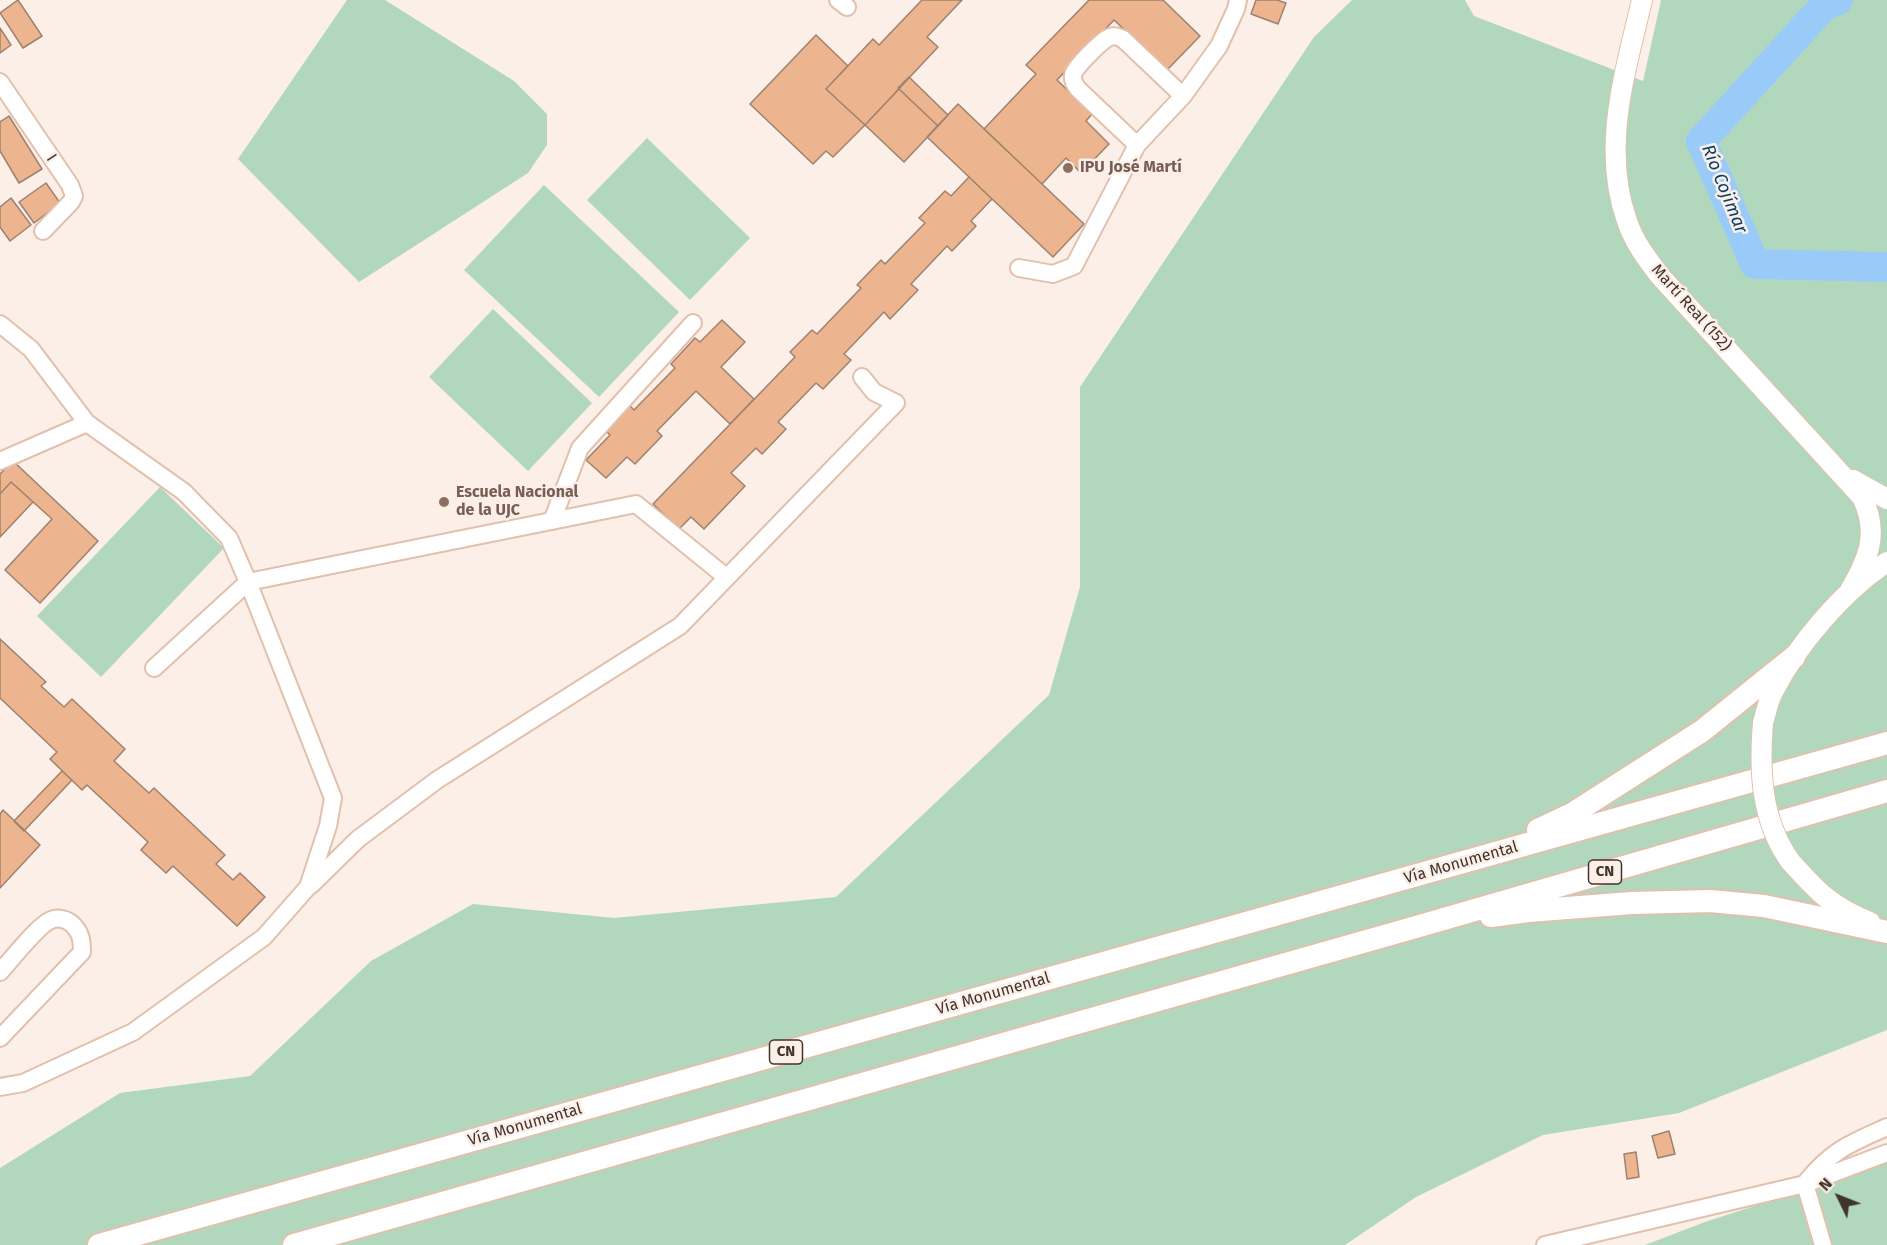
<!DOCTYPE html>
<meta charset="utf-8">
<style>
body{margin:0}
#map{position:relative;width:1887px;height:1245px;overflow:hidden;background:#fcefe7;font-family:"Fira Sans",sans-serif}
canvas{display:block}
.north{position:absolute;left:1809px;top:1167px;width:60px;height:60px;-webkit-text-stroke:4px #fcefe7;paint-order:stroke;rotate:313deg;font-size:16px;font-weight:700;line-height:24px;text-align:center;color:#41342c}
.north::after{content:'';display:block;margin:auto;width:21px;height:27px;background:#41342c;clip-path:polygon(50% 0,100% 100%,50% 72%,0 100%)}
</style>
<div id="map">
<canvas width="1887" height="1245"></canvas>
<div class="north">N</div>
</div>
<script>
const g = document.querySelector('canvas').getContext('2d');
g.lineJoin = 'round';
function fillPath(path, color) { g.fillStyle = color; g.fill(path, 'evenodd'); }
function stroke(path, color, width, dash) { g.strokeStyle = color; g.lineWidth = width; g.lineCap = dash ? 'butt' : 'round'; g.setLineDash(dash || []); g.stroke(path); }
function label(font, color, halo, rows, align = 'center') {
  g.font = font + ' "Fira Sans",sans-serif'; g.lineWidth = 5; g.setLineDash([]); g.textBaseline = 'middle'; g.strokeStyle = halo; g.fillStyle = color; for (const [text, x, y, turn = 0] of rows) {
    g.save(); g.translate(x, y); g.rotate((+turn || 0) * Math.PI / 180); g.textAlign = isNaN(turn) ? turn : align; if (halo) g.strokeText(text, 0, 0); g.fillText(text, 0, 0); g.restore();
  }
}
const green = new Path2D(`
 M347,0H385L514,81L547,114V145L528,173L359,282L238,159Z
 M1352,0H1465L1474,16L1643,81L1661,0H1887V1030L1679,1113L1543,1135L1416,1197L1345,1245H0V1168L120,1093L250,1076L371,961L473,904L614,918L836,897L1049,695L1080,587V387L1314,37Z
 M647,138L750,238L690,300L587,200Z
 M544,185L679,312L599,397L464,270Z
 M493,309L592,403L528,471L429,377Z
 M160,487L224,548L101,677L37,616Z
 M1887,1163V1245H1645L1705,1222Z`);
const river = new Path2D(`
 M1838,0L1825,5L1701,141L1755,264L1887,267`);
const building = new Path2D(`
 M18,0L42,36L23,48L0,13Z
 M922,0H962L927,37L938,47L865,125L826,89L873,39L879,45Z
 M1089,0H1163L1200,36L1167,70L1114,20L1057,80L1092,114L1086,121L1109,144L1081,173L1066,158L1042,184L984,129L1036,74L1026,65Z
 M1256,0H1277L1286,3L1278,24L1251,14Z
 M0,28L11,45L0,53Z
 M816,35L848,66L826,89L865,125L833,157L826,151L813,164L750,104Z
 M909,77L948,115L938,126L898,88Z
 M899,89L938,126L904,162L865,125Z
 M958,104L1084,224L1053,257L927,137Z
 M9,116L42,169L19,183L0,151V122Z
 M969,177L992,199L971,221L976,226L952,251L947,246L911,284L918,290L890,319L884,312L844,354L851,360L823,389L816,383L778,422L786,429L762,454L756,448L731,473L745,486L704,529L691,517L679,529L653,504L795,357L790,352L812,330L817,334L861,288L857,285L881,260L885,264L925,223L919,218L945,191L951,196Z
 M46,183L60,203L34,223L19,202Z
 M11,198L31,225L10,241L0,227V207Z
 M722,320L745,342L721,367L754,399L730,424L696,391L657,431L662,436L635,464L627,457L606,478L586,460L610,435L605,430L629,405L634,410L675,368L671,364L695,338L700,342Z
 M13,461L98,541L40,603L5,570L52,519L11,482L0,494V474Z
 M11,482L33,502L0,537V494Z
 M0,639L46,682L41,686L64,707L72,699L125,749L114,761L149,793L154,788L225,855L216,864L233,880L240,873L265,897L237,926L173,866L166,873L141,850L148,842L87,785L82,790L50,759L57,752L0,698Z
 M62,771L72,780L24,831L14,821Z
 M3,810L40,845L0,888V814Z
 M1669,1131L1675,1154L1658,1158L1652,1136Z
 M1636,1152L1639,1177L1627,1179L1624,1154Z`);
const minor = new Path2D(`
 M838,0L847,7
 M0,82L70,185L74,196L71,202L43,231
 M1137,145L1078,89C1075,85 1072,81 1073,75C1075,67 1102,40 1110,37C1115,35 1119,37 1123,39L1183,96
 M1019,268L1053,274L1074,266L1137,145L1183,96L1219,46L1236,9L1238,0
 M0,324L31,349L87,423
 M0,461L87,423L184,492L229,538L248,582L333,798L328,826L308,887L264,937L133,1032L23,1083L0,1087
 M552,521L580,448L693,323
 M154,668L248,582L636,504L726,577
 M311,885L358,839L437,780L680,626L896,403L874,392L862,377
 M0,972C10,961 38,926 49,921C56,917 64,918 71,923C81,932 82,940 82,952L0,1038
 M1807,1181C1832,1150 1851,1143 1887,1127
 M1805,1184L1823,1245
 M1545,1245L1805,1184L1887,1153`);
const major = new Path2D(`
 M1642,0C1625,73 1601,148 1627,221C1634,242 1647,259 1660,276L1862,497C1880,533 1868,560 1849,592
 M1853,480L1887,499
 M1763,723C1766,713 1768,701 1773,692C1797,645 1843,591 1887,562
 M1790,861C1817,891 1831,907 1870,922`);
const highway = new Path2D(`
 M1538,830L1572,814L1702,731L1794,657
 M1491,916L1528,911L1632,903L1710,901L1764,906L1887,932
 M99,1245L1887,743
 M294,1245L1416,927L1887,791`);
const majorBridge = new Path2D(`
 M1763,723C1759,771 1761,820 1790,861`);
const markers = [
 [1068,168,6,"#8d6e63"],
 [444,502,6,"#8d6e63"]
];
const shields = [
 [1605,872,33],
 [786,1052,33]
];
const shieldNames = [
 ["CN",1605,872],
 ["CN",786,1052]
];
const streetNames = [
 ["I",51,158,56],
 ["Martí Real (152)",1691,308,48],
 ["Vía Monumental",1461,863,-16],
 ["Vía Monumental",993,994,-16],
 ["Vía Monumental",525,1125,-16]
];
const educationNames = [
 ["IPU José Martí",1080,168],
 ["Escuela Nacional",456,493],
 ["de la UJC",456,511]
];
const waterNames = [
 ["Río Cojímar",1724,189,68]
];
fillPath(green, '#b1d8bc');
stroke(river, '#9acbf8', 30);
fillPath(building, '#ecb48f');
stroke(building, '#9e816e', 1.5);
stroke(minor, '#e1c1ad', 20);
stroke(major, '#e1c1ad', 22);
stroke(highway, '#e1c1ad', 26);
stroke(minor, '#fff', 16);
stroke(major, '#fff', 20);
stroke(highway, '#fff', 22);
stroke(majorBridge, '#e1c1ad', 22, []);
stroke(majorBridge, '#fff', 20);
for (const [x, y, r, color] of markers) { const dot = new Path2D(); dot.arc(x, y, r, 0, 2 * Math.PI); g.fillStyle = color; g.fill(dot); stroke(dot, '#fcefe7', 2); }
for (const [x, y, w] of shields) { const box = new Path2D(); box.roundRect(x - w / 2, y - 12, w, 24, 4.5); g.fillStyle = '#fcefe7'; g.fill(box); stroke(box, '#41342c', 1.5); }
label('bold 15px', '#41342c', null, shieldNames);
label('16px', '#41342c', '#fcefe7', streetNames);
label('bold 16px', '#785e54', '#fcefe7', educationNames, 'left');
label('italic 18px', '#044069', '#fcefe7', waterNames);
</script>
